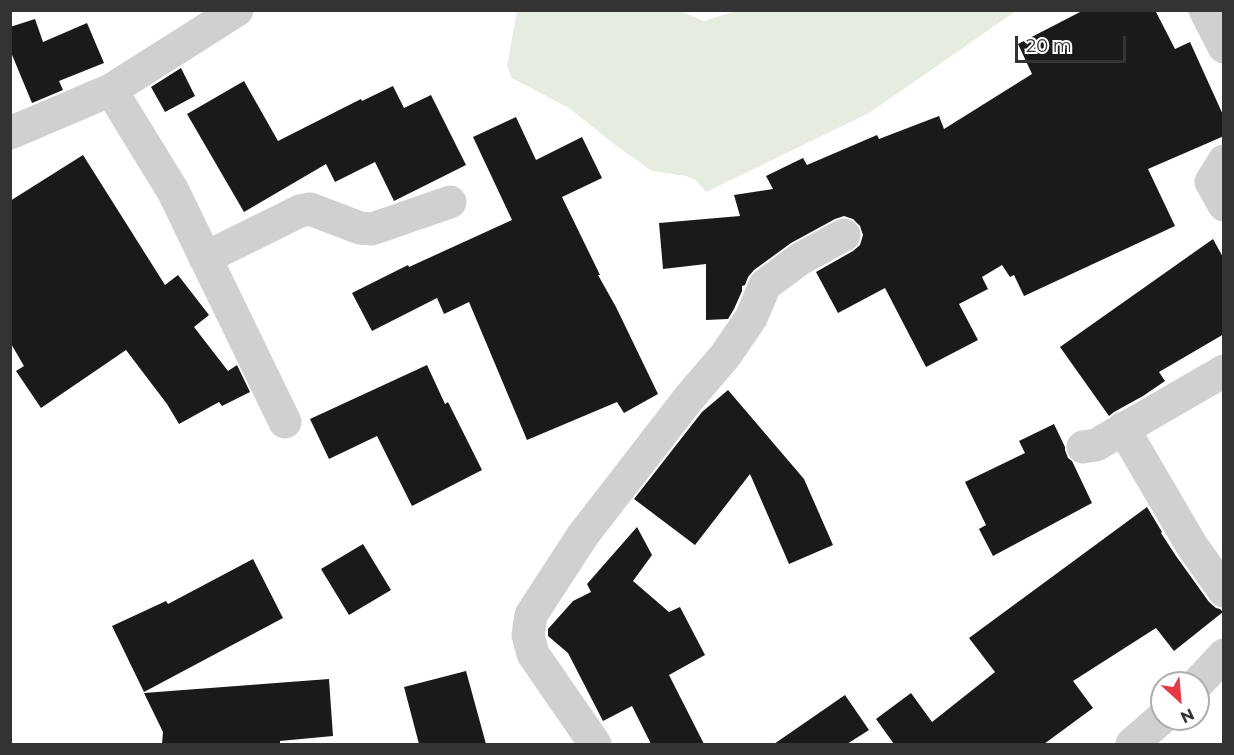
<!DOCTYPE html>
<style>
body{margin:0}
#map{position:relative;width:1234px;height:755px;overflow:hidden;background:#fff;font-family:Montserrat,sans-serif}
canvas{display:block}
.frame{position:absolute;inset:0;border:12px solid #333;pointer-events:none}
.north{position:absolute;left:1150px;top:671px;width:60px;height:60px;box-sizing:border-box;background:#fff;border:2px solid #adadad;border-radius:50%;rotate:154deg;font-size:16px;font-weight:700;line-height:24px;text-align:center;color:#333}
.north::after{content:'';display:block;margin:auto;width:21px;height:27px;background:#e63946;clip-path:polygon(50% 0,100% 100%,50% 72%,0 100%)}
.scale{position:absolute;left:1015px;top:36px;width:111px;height:27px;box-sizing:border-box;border:3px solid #333;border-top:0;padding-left:8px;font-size:18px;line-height:21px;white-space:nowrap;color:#333;-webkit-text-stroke:4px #fff;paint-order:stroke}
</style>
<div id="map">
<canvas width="1234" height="755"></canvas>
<div class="frame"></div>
<div class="north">N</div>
<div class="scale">20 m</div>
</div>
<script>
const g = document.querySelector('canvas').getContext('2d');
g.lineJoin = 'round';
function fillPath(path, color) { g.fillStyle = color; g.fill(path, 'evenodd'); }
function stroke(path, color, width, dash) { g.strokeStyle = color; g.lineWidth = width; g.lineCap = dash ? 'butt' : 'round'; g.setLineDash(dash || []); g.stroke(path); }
const green = new Path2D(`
 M736,11V10L1016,11L869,113L706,192L696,180L686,176L652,171L614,144L569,108L512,78L507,66L517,11H679L704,21Z`);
const building = new Path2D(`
 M1084,10H1155L1175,49L1190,42L1224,117V136L1148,169L1175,226L1024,296L1014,275L1010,277L1002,265L982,277L988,289L959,304L978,340L926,367L885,288L838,313L816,272L853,251L860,245L863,235L860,226L853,219L844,216L835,219L791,243L754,270L748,277L745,285L742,286V291L734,309L728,319L706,320V264L663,269L659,223L740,216L734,195L773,189L766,176L803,158L807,165L877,135L879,139L939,116L944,129L1032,74L1018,44Z
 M35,19L43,42L87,23L104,63L59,81L63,90L32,103L10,50V27Z
 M181,68L195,96L165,112L151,87Z
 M244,81L278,141L361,99L362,101L393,86L404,108L431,95L466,165L394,201L375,162L335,182L326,164L244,212L187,114Z
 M516,117L536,160L582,137L602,178L562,197L600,275H598L616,307L658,394L624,413L617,402L527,440L469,302L444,314L437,298L372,331L352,293L408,265L409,267L512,220L473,137Z
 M83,155L165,285L178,275L209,315L194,327L228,371L237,365L250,392L222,406L219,402L179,424L167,404L126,350L41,408L16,371L24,366L10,342V201Z
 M1213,239L1224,259V334L1159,372L1165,381L1143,396L1114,412L1109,416L1060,347Z
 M427,365L445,404L448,402L482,470L412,506L377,436L329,459L310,419Z
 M728,390L804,479L833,545L789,564L750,474L695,545L634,499L702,412Z
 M1054,424L1065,447V450L1068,458L1072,461L1092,503L993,556L979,529L986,525L965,482L1025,453L1019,441Z
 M1147,507L1162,532L1161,533L1176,556L1209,602L1216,608L1220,609L1223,612L1174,651L1156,628L1073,681L1093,708L1044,744H894L876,719L911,693L932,722L995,672L969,638Z
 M637,527L652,555L633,581L669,612L680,607L705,655L669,675L704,744H651L632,706L603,721L568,653L548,636V629L573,601L591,592L587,584Z
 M363,544L391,590L349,615L321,569Z
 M253,559L283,618L144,692L112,626L166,601L168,604Z
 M466,671L486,744H419L404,687Z
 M329,679L333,736L280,741V744H162L163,732L144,693Z
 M845,695L869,730L847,744H774Z`);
const minor = new Path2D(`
 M1205,10L1224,47
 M111,90L173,191L285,422
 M10,133L111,90L237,10
 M1224,161L1211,182L1224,205
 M205,258L300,211L310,209L360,228L372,229L450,202
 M1123,428L1192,546L1224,591
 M1083,447L1096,445L1224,371
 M1198,683L1224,655
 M595,744L533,654L528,635L531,615L583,535L689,398L725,356L751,318L765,285L800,259L844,235
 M1132,744L1162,718`);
fillPath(green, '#e6ecdf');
fillPath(building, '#1a1a1a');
stroke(minor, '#d0d0d0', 33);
</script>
